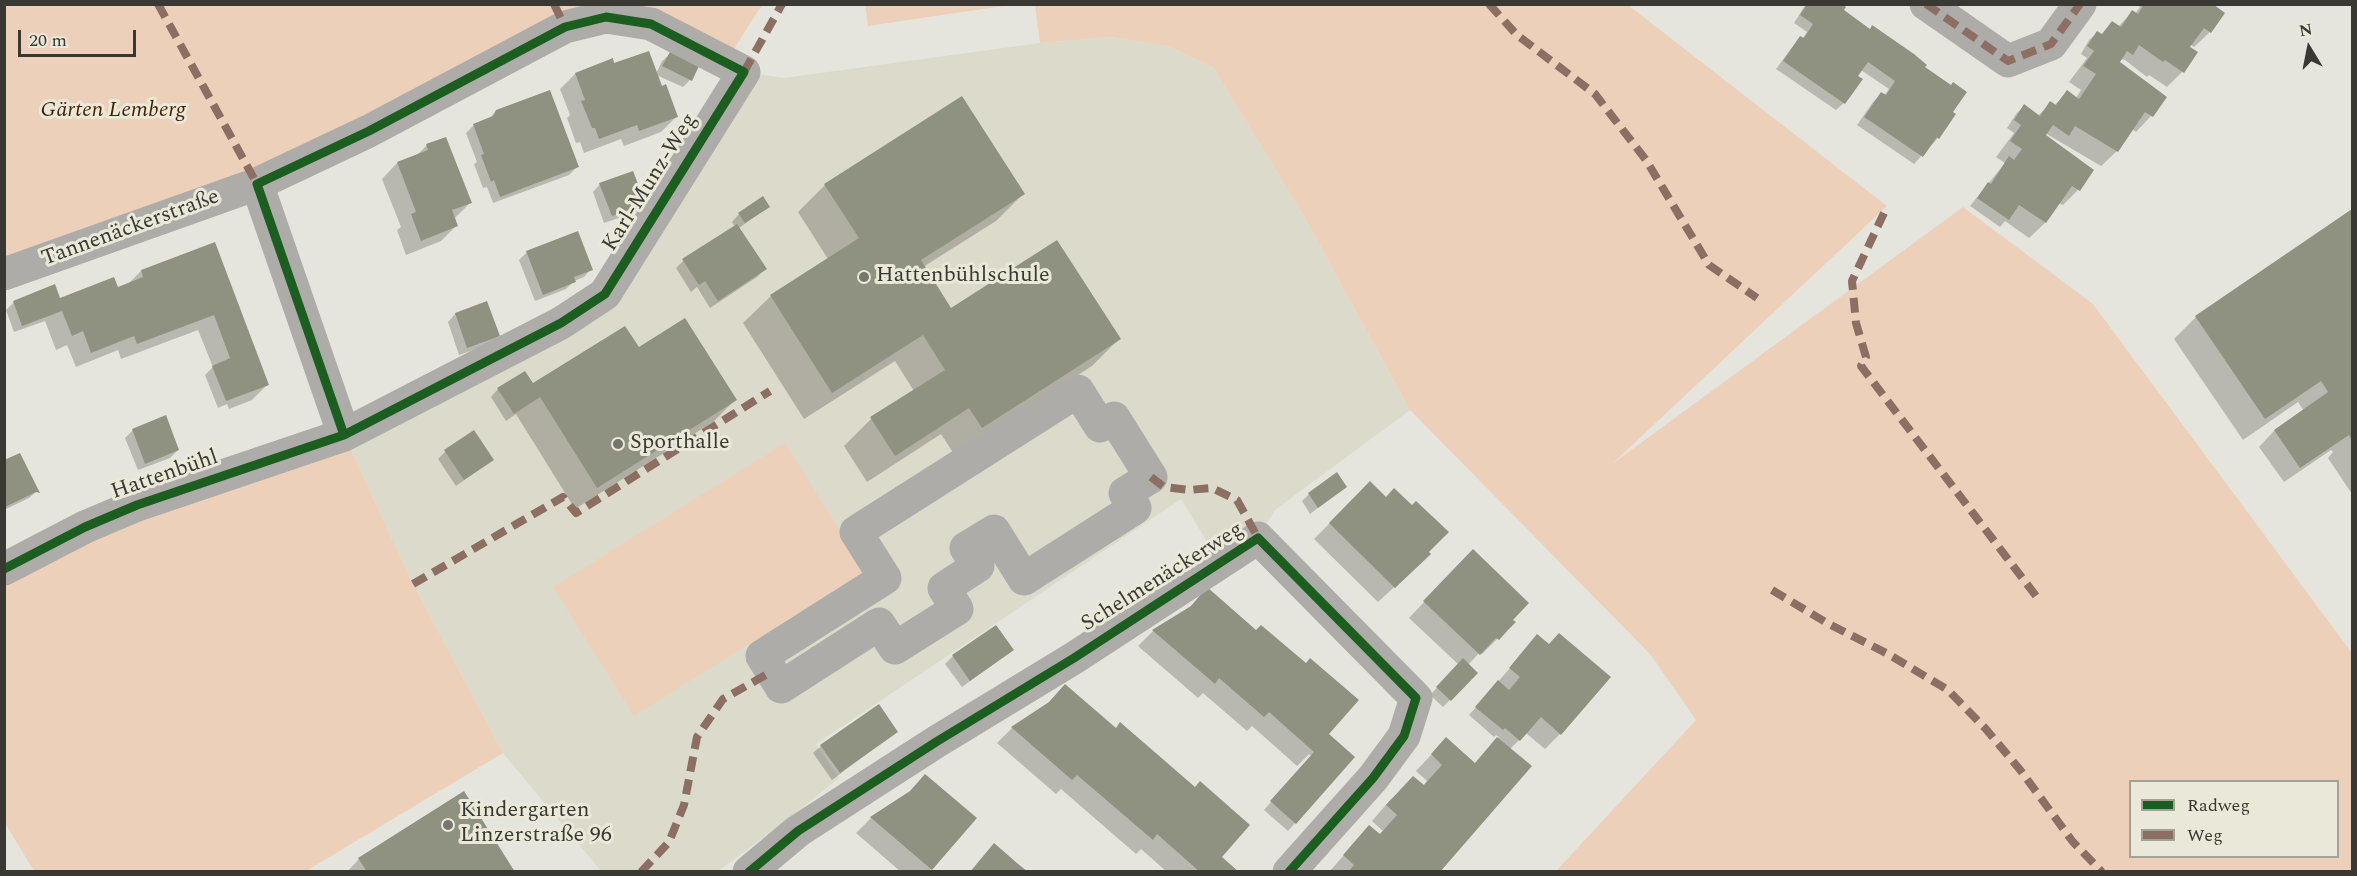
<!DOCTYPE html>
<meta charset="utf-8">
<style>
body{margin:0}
#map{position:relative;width:2357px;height:876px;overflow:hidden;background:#e6e5dd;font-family:Spectral,serif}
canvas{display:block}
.frame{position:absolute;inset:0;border:6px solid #393832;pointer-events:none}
.legend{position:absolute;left:2129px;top:780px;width:210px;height:78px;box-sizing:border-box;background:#eae8d9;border:2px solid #a3a296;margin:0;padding:8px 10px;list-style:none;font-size:18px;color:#393832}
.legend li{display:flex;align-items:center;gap:12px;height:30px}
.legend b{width:30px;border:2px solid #a3a296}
.north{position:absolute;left:2279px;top:18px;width:60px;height:60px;-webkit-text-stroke:4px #eae8d9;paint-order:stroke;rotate:350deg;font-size:16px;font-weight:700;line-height:24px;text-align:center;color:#393832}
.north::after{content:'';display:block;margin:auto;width:21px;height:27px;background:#393832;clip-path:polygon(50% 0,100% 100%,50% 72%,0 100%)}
.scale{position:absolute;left:18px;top:30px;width:118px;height:27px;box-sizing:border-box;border:3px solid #393832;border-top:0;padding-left:8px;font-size:18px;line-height:21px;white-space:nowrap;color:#393832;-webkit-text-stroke:4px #eae8d9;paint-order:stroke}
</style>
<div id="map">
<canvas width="2357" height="876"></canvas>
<div class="frame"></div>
<ul class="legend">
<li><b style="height:8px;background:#1b5e20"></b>Radweg</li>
<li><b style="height:8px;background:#8d6e63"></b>Weg</li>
</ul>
<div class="north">N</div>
<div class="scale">20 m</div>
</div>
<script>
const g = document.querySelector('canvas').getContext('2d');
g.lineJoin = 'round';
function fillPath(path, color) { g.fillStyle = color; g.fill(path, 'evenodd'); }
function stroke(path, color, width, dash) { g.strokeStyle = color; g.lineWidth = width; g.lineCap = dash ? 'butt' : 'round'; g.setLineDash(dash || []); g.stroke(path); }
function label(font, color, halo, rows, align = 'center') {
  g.font = font + ' Spectral,serif'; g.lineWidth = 6; g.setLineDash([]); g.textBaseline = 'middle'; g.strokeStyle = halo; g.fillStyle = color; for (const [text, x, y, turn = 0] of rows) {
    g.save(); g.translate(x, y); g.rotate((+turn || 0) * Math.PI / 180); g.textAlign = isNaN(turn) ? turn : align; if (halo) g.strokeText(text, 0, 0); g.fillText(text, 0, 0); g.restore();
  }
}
const built = new Path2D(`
 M1111,37L1167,46L1213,67L1301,211L1410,410L1275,510L1258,538L1220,563L1181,499L816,744L839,778L787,820L717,872L601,871L503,753L413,584L344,435L605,294L744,72L784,78L1040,43Z`);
const green = new Path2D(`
 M865,4H1010V5L868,26Z
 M4,5H586L265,171L5,264Z
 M589,5H762L732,52Z
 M1035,5H1628L1887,206L1612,464L1963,207L2093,304L2352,653V871H1556L1696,720L1650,654L1410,410L1301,211L1213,67L1167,46L1111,37L1040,43ZM2130,782H2338V856H2130Z
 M344,435L413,584L503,753L306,871H34L5,823L4,569Z
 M785,443L865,571L634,716L553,587Z`);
const shadow = new Path2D(`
 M1806,4H1839L1842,11L1923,67L1951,112L1938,138L1914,164L1857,125L1873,102L1881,94L1884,96L1889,89L1861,70L1844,103L1836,110L1776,69L1793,46L1800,38L1802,39L1807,32L1794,23Z
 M2137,4H2210V32L2194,47L2190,44L2182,72L2167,87L2149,75L2147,77L2125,60L2120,59L2118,63L2165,98L2151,116L2136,132L2132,129L2117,151L2101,166L2045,133L2043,136L2078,190L2063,205L2058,203L2045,223L2029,238L2005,221L2000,227L1970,206L2005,163L1996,157L2014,133L2007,128L2016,114L2024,106L2038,116L2050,103L2054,106L2067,92L2076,98L2081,90L2069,82L2087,58L2081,54L2089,40L2097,33L2101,35L2112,23L2118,27L2132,12L2135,14L2140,7Z
 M670,54L690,80L683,87L656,75L676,117L661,132L624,146L621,139L584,153L580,142L576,143L567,118L570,115L560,89L575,74L614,65L656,74L662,61Z
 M496,111L577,167L569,175L493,203L487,187L483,188L474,164L477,162L466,133L474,125L488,120Z
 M427,145L470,203L454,219L456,226L441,241L406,255L397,230L401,227L382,179L397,163L416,156Z
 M600,184L644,204L636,212L604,223L593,192Z
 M825,185L1023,194L996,221L923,267L951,310L1119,339L1092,366L954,454L941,434L867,482L844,446L871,419L914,391L895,361L804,419L743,323L771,296L828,259L798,212Z
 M768,207L739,228L765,269L757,277L710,308L697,287L691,292L676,268L683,261L735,227L732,222L739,214Z
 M2352,211V494L2328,458L2333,452L2331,450L2284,482L2259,447L2274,431L2304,411L2298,402L2243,440L2174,339L2196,317Z
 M214,244L267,385L252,400L229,409L227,404L218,408L205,375L213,367L198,330L121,359L118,350L76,367L67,345L56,350L45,321L14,332L6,310L14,302L58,301L118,289L128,284L141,271Z
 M527,252L591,269L584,277L574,281L566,289L535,301L519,260Z
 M486,303L498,336L490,344L459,355L448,322L455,314Z
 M638,349L735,400L713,422L575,509L516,414L506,421L491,397L498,389L532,386Z
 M133,430L178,450L170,458L138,470L125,438Z
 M445,452L492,460L456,486L438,459Z
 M4,462L37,491L29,498L4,510Z
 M1370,483L1414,569L1378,602L1314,539Z
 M1345,487L1310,514L1302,501L1309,494Z
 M1458,566L1511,620L1507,629L1482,654L1480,652L1468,665L1476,673L1443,707L1430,695L1459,665L1409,618Z
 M1192,605L1323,739L1295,823L1288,831L1264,810L1311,756L1309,754L1297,766L1252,726L1247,731L1203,693L1198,698L1138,646L1153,631L1187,610Z
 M1538,636L1560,734L1545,749L1526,733L1510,749L1438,872H1329L1369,827L1379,835L1383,831L1372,821L1391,799L1423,786L1427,781L1416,771L1446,739L1475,764L1499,737L1496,735L1494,737L1469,715Z
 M1012,650L962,687L945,664L953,656Z
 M1046,706L1220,857L1236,872H1167L1141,849L1136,854L1061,789L1056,794L997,743L1012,728Z
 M896,732L832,780L813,753L821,746Z
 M871,818L975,819L928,872H901L856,833Z
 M359,859L513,872H347Z`);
const building = new Path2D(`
 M1807,4H1842L1846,7L1844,10L1870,29L1872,25L1914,54L1927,65L1925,67L1951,85L1953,82L1967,92L1953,112L1956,114L1939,139L1937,137L1923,157L1864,117L1881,92L1886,95L1895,81L1868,62L1858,76L1863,79L1845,104L1783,61L1800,36L1804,38L1813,24L1800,15Z
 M2144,4H2213L2225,13L2211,33L2204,28L2190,47L2198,52L2184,73L2165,60L2163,62L2139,45L2133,55L2127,51L2120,62L2167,97L2153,117L2145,112L2118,152L2075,126L2069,136L2053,125L2046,135L2094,170L2080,191L2072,186L2046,223L2019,205L2009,220L1977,198L1988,182L1991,184L2009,156L2014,160L2022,149L2010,141L2021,125L2014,120L2024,104L2040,116L2050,101L2056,105L2067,90L2079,99L2096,74L2083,66L2094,51L2087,46L2097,31L2102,34L2112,21L2121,27L2132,10L2138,14Z
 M649,51L662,86L666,84L678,117L639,131L637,125L599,139L595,128H592L581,101L585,100L575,73L613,58L614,63Z
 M670,52L699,66L692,81L662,66Z
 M550,90L579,167L500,197L494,180L491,182L481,155L484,154L473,124L493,116L496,110Z
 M962,96L1025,194L921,260L951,308L1057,240L1121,339L982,428L969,408L895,456L870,417L945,370L923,335L832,393L770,295L859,238L824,184Z
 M446,137L472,203L452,210L458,226L421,241L411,214L416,212L397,162L428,150L426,144Z
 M633,171L646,204L612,216L599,183Z
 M763,196L770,207L745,223L738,213Z
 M2352,209V441L2349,435L2300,468L2274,430L2328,392L2321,381L2265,419L2195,316Z
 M737,224L767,269L718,301L705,281L699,285L682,259Z
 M578,231L593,270L574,277L576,282L543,295L526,251Z
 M215,242L269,385L226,401L212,366L230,358L214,315L137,344L134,336L91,353L83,331L72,336L62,311L22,326L13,301L55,284L60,298L114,277L118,287L143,277L141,270Z
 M487,301L500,336L467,348L455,313Z
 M685,318L737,400L597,488L540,397L514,414L497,388L525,371L533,383L625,326L639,347Z
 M166,415L179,450L145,464L132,429Z
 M474,430L494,460L464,480L444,450Z
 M20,453L40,493L36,492L5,507L4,460Z
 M1337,472L1347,487L1318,508L1308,493Z
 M1370,481L1386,497L1394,488L1412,505L1416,501L1449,532L1429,552L1431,554L1395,588L1329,523Z
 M1473,549L1529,603L1513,620L1516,622L1508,630L1499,640L1496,638L1480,655L1423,601Z
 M1207,587L1256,630L1261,625L1306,663L1310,658L1359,700L1329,734L1355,757L1296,824L1270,801L1314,752L1269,712L1264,717L1219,678L1215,684L1152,630L1191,606Z
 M996,625L1014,650L970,681L952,655Z
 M1559,633L1611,677L1561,735L1541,717L1520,741L1505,728L1503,730L1475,707L1498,680L1509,690L1520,677L1509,668L1537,634L1549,644Z
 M1463,658L1478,673L1451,701L1436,687Z
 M1065,684L1116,728L1120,722L1195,787L1200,781L1250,825L1222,857L1239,872H1200L1157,834L1153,840L1077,775L1072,780L1011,727L1049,702Z
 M879,704L898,732L840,773L820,745Z
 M1446,737L1475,763L1497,737L1532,766L1440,872H1348L1354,865L1343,855L1369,825L1380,834L1397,815L1386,805L1413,776L1424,785L1432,776L1442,765L1431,754Z
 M925,774L977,818L932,870L870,817L910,791Z
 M464,791L515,872H367L358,858Z
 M994,843L1017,863L1028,872H970Z`);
const minor = new Path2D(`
 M1926,4L2008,61L2051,44L2080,4
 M257,184L344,435
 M4,274L257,184L369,131L565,27L606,17L651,24L744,72L605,294L561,323L344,435L137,505L85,527L4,569
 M1078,391L1100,426L1114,418L1151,477L1125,493L1135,508L1024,579L994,531L966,548L978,566L944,588L957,609L895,648L879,624L781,687L762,656L885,578L856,532Z
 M749,872L798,831L936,742L1074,658L1258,538L1416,698L1404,736L1373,778L1289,872`);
const quiet = new Path2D(`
 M158,4L257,184
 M554,4L565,27
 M1489,4L1517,35L1595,94L1646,160L1709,265L1757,298
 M1926,4L2008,61L2051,44L2080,4
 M744,72L782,4
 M1884,213L1852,281L1856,323L1866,357L1861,366L2036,596
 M1151,477L1164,487L1189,490L1212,488L1237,500L1258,538
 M413,584L563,497L576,513L770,391
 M1772,590L1827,623L1888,654L1948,690L1985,728L2021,771L2073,842L2102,872
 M641,872L669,842L684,805L697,737L723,699L771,672`);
const cycleway = new Path2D(`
 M4,569L85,527L137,505L344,435L561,323L605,294L744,72L651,24L606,17L565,27L369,131L257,184L344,435
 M749,872L798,831L936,742L1074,658L1258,538L1416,698L1404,736L1373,778L1289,872`);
const markers = [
 [864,277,6,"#76756e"],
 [618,444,6,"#76756e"],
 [448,825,6,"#76756e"]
];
const parkNames = [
 ["Gärten Lemberg",113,112]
];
const streetNames = [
 ["Karl-Munz-Weg",651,183,-58],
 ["Tannenäckerstraße",131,229,-20],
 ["Hattenbühl",165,476,-19],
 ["Schelmenäckerweg",1163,578,-32]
];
const poiNames = [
 ["Hattenbühlschule",876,277],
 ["Sporthalle",630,444],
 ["Kindergarten",460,812],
 ["Linzerstraße 96",460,837]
];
fillPath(built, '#dcdacb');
fillPath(green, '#edd0ba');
fillPath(shadow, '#0003');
fillPath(building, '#8f9281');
stroke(minor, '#aeaca9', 33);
stroke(quiet, '#8d6e63', 8, [15, 8]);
stroke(cycleway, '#1b5e20', 9);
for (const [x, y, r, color] of markers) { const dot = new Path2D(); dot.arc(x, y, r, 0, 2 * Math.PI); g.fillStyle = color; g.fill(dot); stroke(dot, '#eae8d9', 2); }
label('italic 22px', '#481e00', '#eae8d9', parkNames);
label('22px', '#393832', '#eae8d9', streetNames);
label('22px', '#393832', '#eae8d9', poiNames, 'left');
</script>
